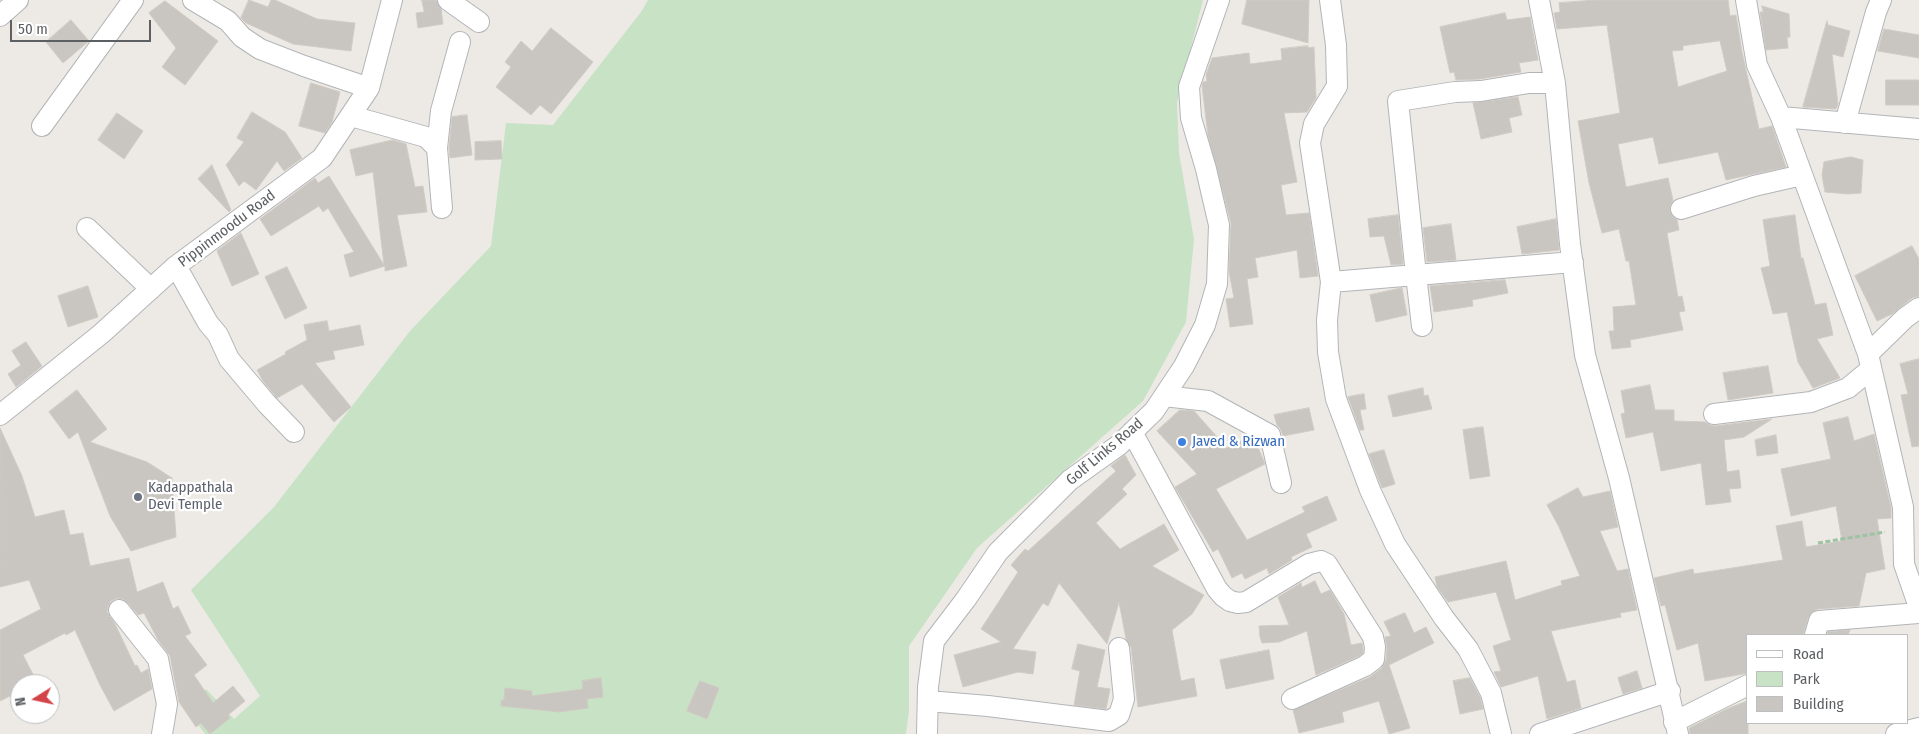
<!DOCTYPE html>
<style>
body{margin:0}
#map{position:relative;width:1919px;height:734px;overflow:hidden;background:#edeae5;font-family:"Fira Sans Condensed",sans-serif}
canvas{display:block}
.legend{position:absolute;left:1746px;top:634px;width:162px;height:90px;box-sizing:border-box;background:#fff;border:1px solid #bebfc1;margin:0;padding:6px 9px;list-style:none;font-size:15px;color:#5d6063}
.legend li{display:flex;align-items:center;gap:10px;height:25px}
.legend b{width:25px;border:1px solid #bebfc1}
.north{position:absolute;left:10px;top:674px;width:50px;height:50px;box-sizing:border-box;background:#fff;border:1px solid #bebfc1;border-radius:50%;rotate:260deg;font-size:14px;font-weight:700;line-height:20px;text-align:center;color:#5d6063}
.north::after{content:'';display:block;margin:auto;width:18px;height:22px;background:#d44348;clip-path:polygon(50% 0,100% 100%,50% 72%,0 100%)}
.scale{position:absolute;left:10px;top:20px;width:141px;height:22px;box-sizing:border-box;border:2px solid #5d6063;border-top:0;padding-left:6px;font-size:15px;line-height:18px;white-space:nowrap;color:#5d6063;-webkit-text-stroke:4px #fff;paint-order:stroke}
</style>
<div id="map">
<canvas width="1919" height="734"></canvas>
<ul class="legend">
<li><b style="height:6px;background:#fff"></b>Road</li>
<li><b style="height:14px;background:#c7e2c4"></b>Park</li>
<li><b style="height:14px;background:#c9c5c1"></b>Building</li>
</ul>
<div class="north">N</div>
<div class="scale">50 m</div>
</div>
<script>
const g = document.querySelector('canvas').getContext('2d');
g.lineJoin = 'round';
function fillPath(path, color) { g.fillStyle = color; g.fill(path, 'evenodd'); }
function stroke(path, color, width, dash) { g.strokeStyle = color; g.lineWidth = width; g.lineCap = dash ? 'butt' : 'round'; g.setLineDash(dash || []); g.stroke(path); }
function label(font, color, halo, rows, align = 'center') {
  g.font = font + ' "Fira Sans Condensed",sans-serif'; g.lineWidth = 4.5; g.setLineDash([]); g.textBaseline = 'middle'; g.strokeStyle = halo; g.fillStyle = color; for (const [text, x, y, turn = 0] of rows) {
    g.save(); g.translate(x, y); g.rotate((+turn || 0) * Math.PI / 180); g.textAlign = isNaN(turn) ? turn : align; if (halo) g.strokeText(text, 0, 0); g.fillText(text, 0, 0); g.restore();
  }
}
const green = new Path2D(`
 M648,0H1203L1177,103L1179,153L1194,239L1186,322L1143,401L977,548L909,646V711L906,734H205L188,711L206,689L234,719L260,696L191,590L274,507L410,331L491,246L506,123L553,125L641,12Z`);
const building = new Path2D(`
 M249,0L268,7L271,0H275L317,19L355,23L351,51L293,44L246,23L241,18Z
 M422,0H436L441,9L443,24L418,28L416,13L424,12Z
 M1247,0H1309L1308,43L1242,24Z
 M1596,0H1728L1730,16L1736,15L1742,52L1759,129L1772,126L1786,167L1726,180L1718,152L1659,164L1653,137L1618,144L1626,187L1668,178L1673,200L1670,206V212L1673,217L1677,220L1679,230L1667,233L1678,297L1682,296L1685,311L1679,312L1683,330L1630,340L1631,347L1612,349L1609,331H1614L1613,307L1636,305L1629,261H1626L1619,229L1602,233L1589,183L1578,121L1620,113L1607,25L1557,29L1554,13L1560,12L1559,3ZM1720,41L1727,71L1678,87L1672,51L1683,50V46Z
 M165,1L218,41L185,85L162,67L176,48L149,13Z
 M1762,6L1789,14L1790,37H1787L1788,48L1766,50L1760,12H1763Z
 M1505,13L1507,20L1530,17L1538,60L1519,63L1521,72L1480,79L1456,80L1454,72L1450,73L1440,27Z
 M71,20L89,41L63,63L46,42Z
 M1827,21L1828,25L1850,31L1843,57L1832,54L1838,104L1836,109L1803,107Z
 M551,28L593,62L551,114L540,105L531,115L496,87L511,67L505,62L521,41L532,51Z
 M1884,29L1919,35V58L1878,51Z
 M1308,46V48L1314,47L1316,98L1307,112L1284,113L1297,182L1281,185L1286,215L1309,213L1318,276L1300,278L1297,250L1255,258L1258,277L1247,279L1253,324L1230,327L1226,299L1234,298L1229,272L1231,223L1208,135L1202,86L1203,82L1207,81L1206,75L1212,58L1249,53L1250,64L1282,60L1281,49Z
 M1886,80H1919V105H1886Z
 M311,83L340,92L332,122L325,133L299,126Z
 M1518,97L1522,115L1509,118L1512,132L1481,139L1473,103Z
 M252,112L285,132L302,158L284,171L277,161L256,190L244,181L239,186L226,165L244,142L237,138Z
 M117,113L143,131L124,159L98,140Z
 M467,115L472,155L450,158L449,148L452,117Z
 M393,140L406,144L415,187L423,186L427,212L397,215L407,266L385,271V266L350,277L344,255L354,252L328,208L323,212L319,206L271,236L260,219L315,178L318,183L329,176L384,265L373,172L356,176L350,150Z
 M501,141L502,159L475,160V142Z
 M1851,157L1863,160L1861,193L1848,194L1825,192L1822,175L1824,162Z
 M212,165L231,210L229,212L198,179Z
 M1398,215L1403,264L1391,265L1384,236L1370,237L1368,219Z
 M1795,215L1801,258H1803L1815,305L1826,303L1833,335L1817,339L1840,378L1813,388L1798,362L1787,312L1773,314L1761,268L1770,266L1763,220Z
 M1556,219L1559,250L1522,254L1517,227Z
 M1451,224L1456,260L1427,262L1423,228Z
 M241,233L259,274L232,286L217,251Z
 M1912,246L1919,259V296L1912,298L1892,314L1877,321L1855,276Z
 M287,267L307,308L285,319L265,277Z
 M1505,280L1508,293L1472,300L1473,306L1434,312L1430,286Z
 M88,286L98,317L68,327L58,296Z
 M1402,288L1407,315L1376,322L1370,295Z
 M327,321L329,331L360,325L364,345L333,351L335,359L315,363L351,407L334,422L302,384L277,398L263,381L257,370L286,354L285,352L307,340L304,325Z
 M26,342L42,366L16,387L8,374L21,365L12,351Z
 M1919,359V446L1912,447L1901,395L1908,394L1900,364Z
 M1768,366L1773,393L1728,400L1723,373Z
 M1650,385L1655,410H1674V421L1705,422L1710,425L1715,426L1772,419L1744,437L1724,440L1727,472L1739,470L1741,488L1729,489L1731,502L1706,505L1701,463L1661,471L1653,432L1626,438L1621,414L1625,413L1621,391Z
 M1423,388L1424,396L1428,395L1432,409L1393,417L1388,396Z
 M77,390L107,429L90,442L147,462L172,478L176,537L131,551L110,516L78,432L69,439L49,412Z
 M1364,394L1366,409L1360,410L1364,430H1360L1348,397Z
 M1309,408L1314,430L1283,436L1280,428L1277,425L1274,415Z
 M1180,410L1194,411L1227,448L1249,437L1255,440L1265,464L1216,489L1247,540L1305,512L1302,507L1327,496L1337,520L1306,534L1312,547L1291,557L1292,560L1269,574L1267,568L1245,579L1242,573L1232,578L1218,549L1213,552L1175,487L1197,474L1157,431Z
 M1848,417L1854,441L1874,434L1891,508V518L1877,519L1885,569L1866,573L1859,606L1818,609L1812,612L1808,618L1803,635H1748V673L1705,681L1698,643L1677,650L1665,605L1661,606L1654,578L1693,569L1694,574L1783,560L1776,526L1802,521L1806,547L1842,541L1836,506L1791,516L1781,469L1831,459L1823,423Z
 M1483,427L1490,476L1470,479L1463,430Z
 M0,428L22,476L35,517L64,510L70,535L83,533L90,566L129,558L137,592L163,582L173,609L178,606L191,633L185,636L207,665L194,675L213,703L233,686L245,701L228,715L230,718L210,734L201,723L196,727L179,702L170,656L158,640L144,613L138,615L128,603L123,599L117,598L111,601L108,606L107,612L115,624L135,666L137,665L141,673L148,669L152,689L114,711L100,685L75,630L66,635L65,633L23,655L38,684H20V691L0,701V630L41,609L29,580L0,587Z
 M1776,435L1778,453L1757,456L1755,440Z
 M1384,450L1395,484L1382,488L1369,454Z
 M1125,455L1136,475L1122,489L1127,494L1096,523L1120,549L1164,524L1179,550L1152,566L1204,595L1192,614L1172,630L1181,681L1194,678L1197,696L1138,707L1131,647L1126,639L1119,602L1107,644L1059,583L1048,606L1043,603L1013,649L1036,652L1033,674L1018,672L963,687L954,655L1001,642L981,629L1018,572L1011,565L1025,549L1028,551L1116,471L1111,466Z
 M1578,488L1583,497L1610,491L1618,527L1600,531L1617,571L1628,569L1637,610L1620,613L1621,617L1551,631L1567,682L1575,680L1581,708L1547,719L1538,676L1501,687L1494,672L1501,671L1493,646L1511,640L1496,592L1448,602L1437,587L1435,577L1506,561L1515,600L1562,585L1561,581L1580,576L1559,527L1547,505Z
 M1315,581L1321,594L1330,590L1344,614L1351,645L1362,643L1363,648V653L1359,656L1316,675L1307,631L1279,642L1262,643L1260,637L1259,626L1289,625L1278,597L1301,583L1302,587Z
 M1405,613L1414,633L1426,627L1434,643L1389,665L1410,728L1389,734L1379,701L1342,712L1344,722L1299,733L1293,710L1370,677L1382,668L1386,660L1387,648L1385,637L1391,636L1384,622Z
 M1850,630L1848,635H1827L1828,632Z
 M1078,644L1105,650L1097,687L1110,689L1106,709L1074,705L1080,671L1072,669Z
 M1269,650L1274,679L1226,689L1220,660Z
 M1637,671L1642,688L1623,694L1618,678Z
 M601,678L603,697L587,699L588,708L560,712L501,706V700H504L505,688L532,691V696L583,689L582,681Z
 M1470,678L1480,697L1483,709L1460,714L1453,681Z
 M700,681L719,688L707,719L687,711Z
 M1748,701V734H1690L1689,728L1729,708Z`);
const path = new Path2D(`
 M1818,543L1885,532`);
const minor = new Path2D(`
 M193,0L228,21L242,37L260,49L304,66L369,88
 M448,0L479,22
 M1330,0L1336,45L1337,86L1314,124L1310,143L1331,282L1327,320L1328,352L1336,399L1370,490L1395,544L1444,618L1468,649L1491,693L1501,734
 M1539,0L1555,83L1570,244L1585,355L1619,478L1678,734
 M1746,0L1757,65L1781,117L1868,354L1903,507L1904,564L1919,607
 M0,16L18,0
 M351,116L426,137L437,148L442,208
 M1781,117L1919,129
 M1845,123L1876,12L1881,0
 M42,126L133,0
 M437,148L441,111L460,42
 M1681,209L1754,186L1802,175
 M87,228L151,289
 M176,266L208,323L218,335L229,359L267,404L294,432
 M1331,282L1416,275L1398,101L1455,92L1481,91L1529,83H1555
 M1422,326L1416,275L1573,262
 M1868,354L1905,318L1919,308
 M1164,396L1208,401L1270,435L1281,483
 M1714,414L1811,402L1848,388L1871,369
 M0,415L101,334L176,266L322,158L369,88L392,0
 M1132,432L1217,589L1223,596L1230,601L1238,603L1246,602L1309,564L1321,561L1327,564L1373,637L1375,647L1374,659L1365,666L1292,699
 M119,610L158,659L167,704L162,734
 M1815,635L1819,621L1919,613
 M928,701L988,706L1109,721L1119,715L1124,699L1119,648
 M1674,722L1748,685
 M927,734L928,687L934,641L966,599L998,552L1070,480L1119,445L1154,411L1184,366L1205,325L1217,284L1219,225L1206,169L1191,118L1189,87L1219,0
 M1540,734L1670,691
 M1896,734L1919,728`);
const markers = [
 [1182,442,5,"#3f7fe0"],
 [138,497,5,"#6b7280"]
];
const streetNames = [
 ["Pippinmoodu Road",227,229,-37],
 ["Golf Links Road",1105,452,-40]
];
const shopNames = [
 ["Javed & Rizwan",1192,442]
];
const worshipNames = [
 ["Kadappathala",148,488],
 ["Devi Temple",148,505]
];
fillPath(green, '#c7e2c4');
fillPath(building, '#c9c5c1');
stroke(building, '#d1cbc4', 1);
stroke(minor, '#b2b5b8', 22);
stroke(path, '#9ec2a4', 3, [5, 2.5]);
stroke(minor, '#fff', 20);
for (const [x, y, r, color] of markers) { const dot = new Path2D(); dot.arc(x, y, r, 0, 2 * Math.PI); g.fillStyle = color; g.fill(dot); stroke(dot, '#fff', 2); }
label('15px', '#5d6063', '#fff', streetNames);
label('15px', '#366cbe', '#fff', shopNames, 'left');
label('15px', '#5b616d', '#fff', worshipNames, 'left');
</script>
